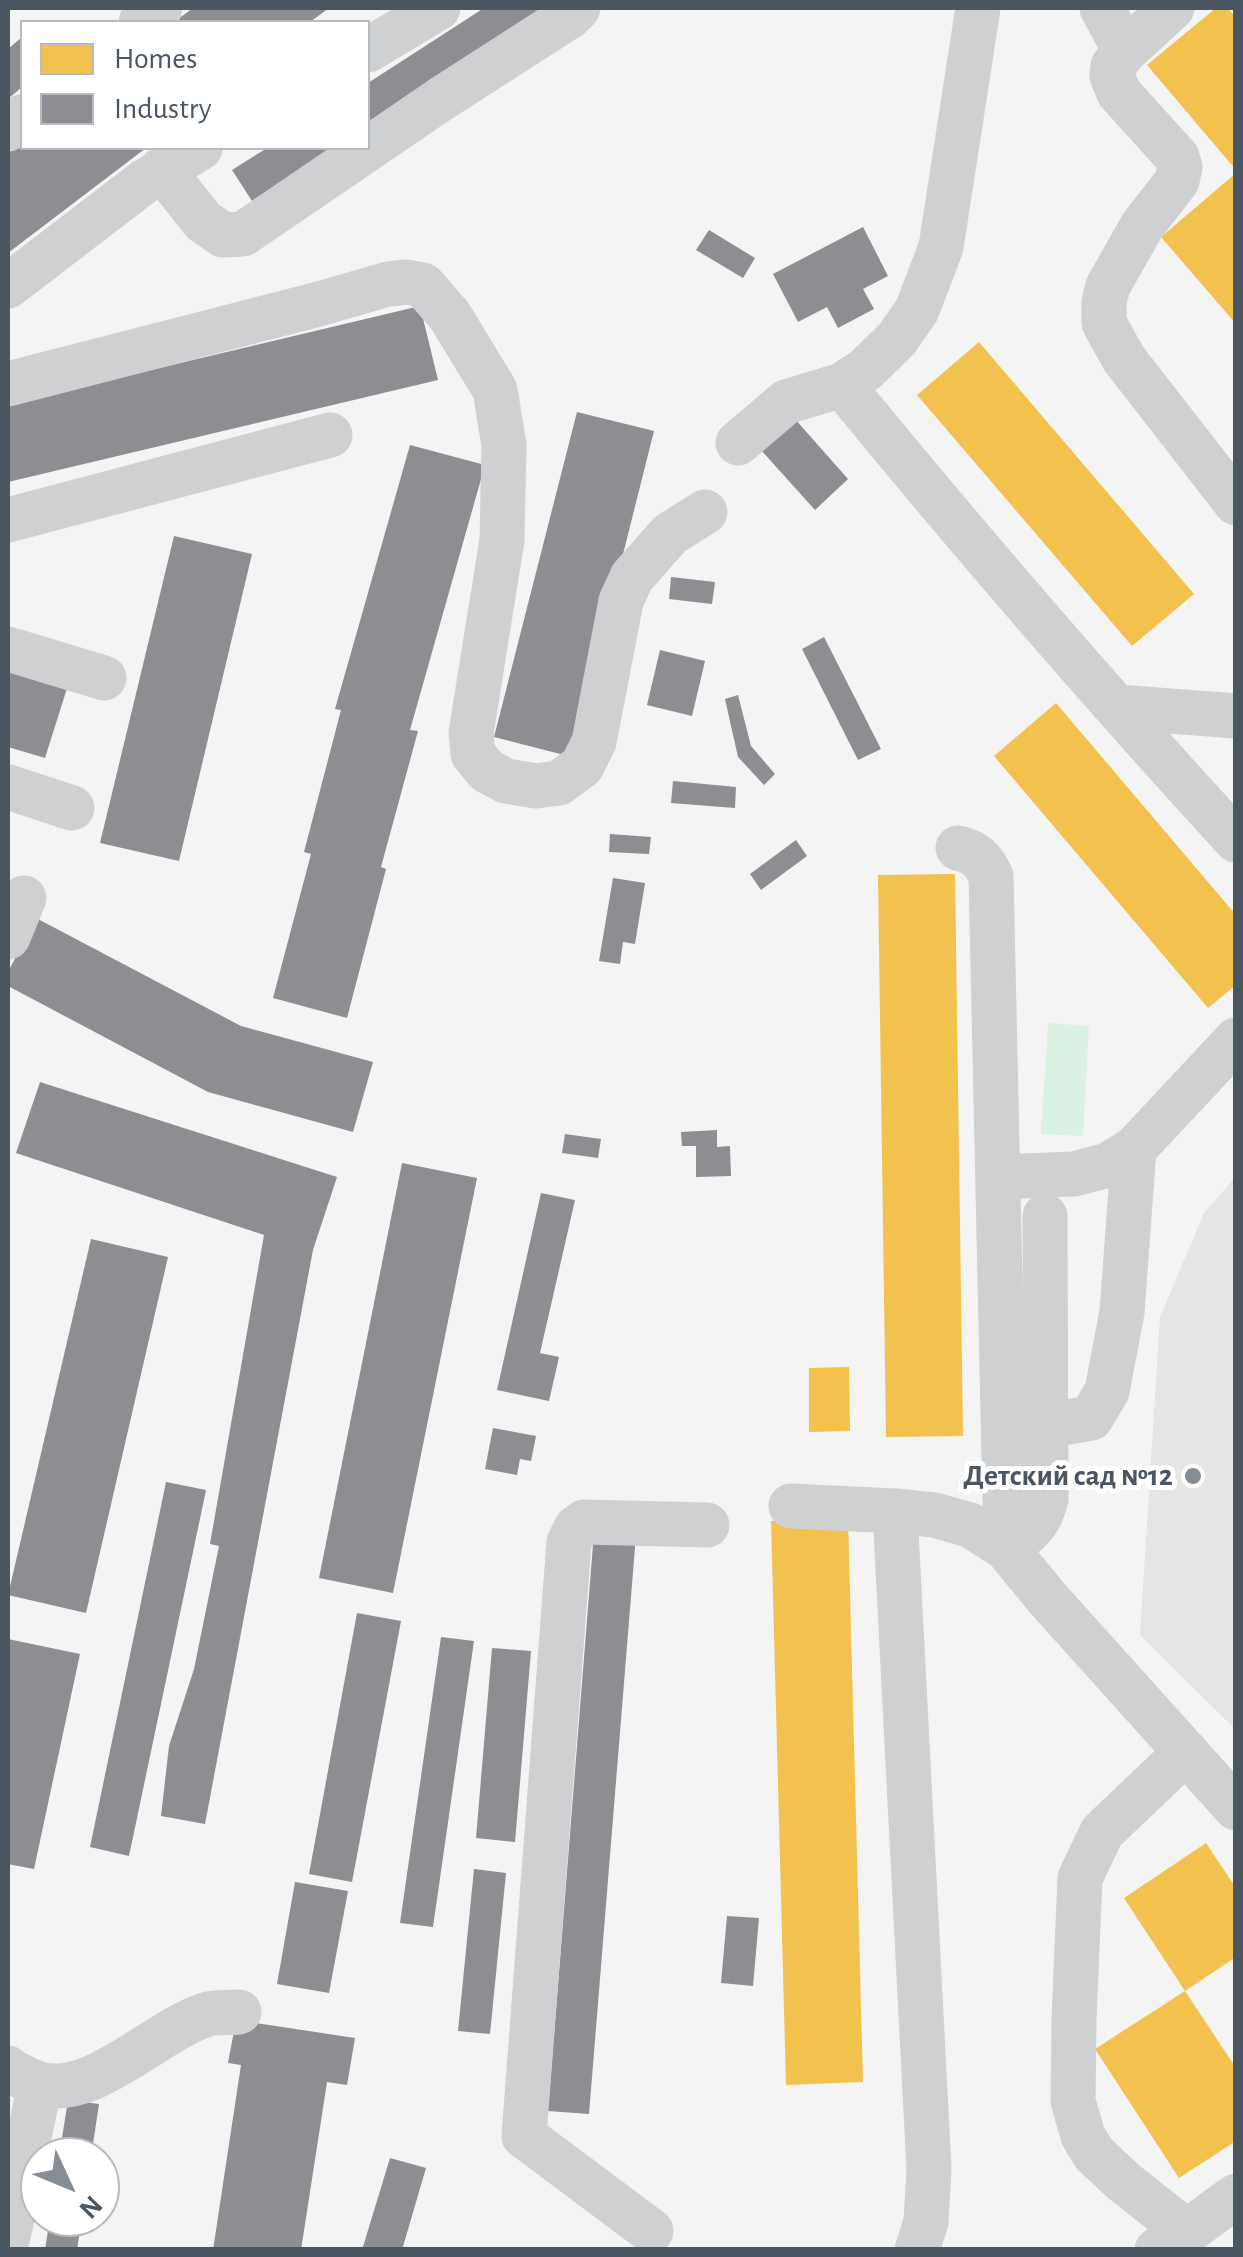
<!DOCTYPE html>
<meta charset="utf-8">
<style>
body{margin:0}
#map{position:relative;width:1243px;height:2257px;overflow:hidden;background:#f4f4f4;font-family:"Alegreya Sans",sans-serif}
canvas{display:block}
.frame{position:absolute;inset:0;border:10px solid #4a5661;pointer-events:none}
.legend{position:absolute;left:20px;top:20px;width:350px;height:130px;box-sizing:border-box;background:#fff;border:2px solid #b7bbc0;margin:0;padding:12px 18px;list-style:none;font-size:30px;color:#4a5661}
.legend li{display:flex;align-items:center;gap:20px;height:50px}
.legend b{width:50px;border:2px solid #b7bbc0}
.north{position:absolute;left:20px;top:2137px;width:100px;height:100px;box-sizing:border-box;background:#fff;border:2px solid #b7bbc0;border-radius:50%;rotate:134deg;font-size:28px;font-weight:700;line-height:40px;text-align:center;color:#4a5661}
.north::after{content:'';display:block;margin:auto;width:35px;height:45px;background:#868d94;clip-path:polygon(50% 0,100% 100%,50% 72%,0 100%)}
</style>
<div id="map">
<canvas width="1243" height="2257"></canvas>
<div class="frame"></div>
<ul class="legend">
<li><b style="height:28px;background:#f2c14e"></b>Homes</li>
<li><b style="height:28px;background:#8d8d92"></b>Industry</li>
</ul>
<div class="north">N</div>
</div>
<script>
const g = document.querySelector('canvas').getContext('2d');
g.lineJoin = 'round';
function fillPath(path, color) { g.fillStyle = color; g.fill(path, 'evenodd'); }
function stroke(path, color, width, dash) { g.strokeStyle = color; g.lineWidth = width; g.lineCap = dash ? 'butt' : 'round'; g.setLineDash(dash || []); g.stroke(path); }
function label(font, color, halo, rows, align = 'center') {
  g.font = font + ' "Alegreya Sans",sans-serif'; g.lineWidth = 10; g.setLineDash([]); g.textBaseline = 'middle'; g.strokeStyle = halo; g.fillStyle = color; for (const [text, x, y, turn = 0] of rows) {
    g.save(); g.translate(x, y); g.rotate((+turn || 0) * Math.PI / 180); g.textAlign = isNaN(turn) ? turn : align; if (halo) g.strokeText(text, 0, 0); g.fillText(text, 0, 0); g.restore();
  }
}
const education = new Path2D(`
 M1235,1178V1729L1140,1635L1160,1317L1204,1213Z`);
const green = new Path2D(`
 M1048,1023L1089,1026L1083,1136L1041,1134Z`);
const homes = new Path2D(`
 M1216,8H1227L1236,17V170L1147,65Z
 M1236,173V324L1161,237Z
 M979,342L1194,594L1132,646L917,395Z
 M1056,703L1236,915V985L1208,1008L994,756Z
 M955,874L963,1436L886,1437L878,875Z
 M849,1367L850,1431L809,1432V1368Z
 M848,1519L863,2082L786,2085L771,1521Z
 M1206,1843L1236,1888V1957L1185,1991L1124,1898Z
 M1185,1991L1236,2068V2141L1179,2178L1095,2049Z`);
const industry = new Path2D(`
 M193,8H329L310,22H174Z
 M484,8H553L368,127V83Z
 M22,37V87L8,99V49Z
 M22,138V148H146L8,253V149Z
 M267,148H335L252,201L232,170Z
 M863,227L888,276L863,289L874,309L838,328L827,307L798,322L773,274Z
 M709,230L755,258L743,278L696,250Z
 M420,306L438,380L8,482V404Z
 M577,412L654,431L572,757L494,737Z
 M795,419L848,479L815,510L761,450Z
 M410,445L485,465L410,730L418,731L381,867L386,869L347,1018L273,998L311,854L304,852L341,710L335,709Z
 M174,536L252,554L179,861L100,843Z
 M671,577L715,582L712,604L669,599Z
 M824,637L881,749L858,760L802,649Z
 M660,650L705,661L692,716L647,705Z
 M8,664L69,682L45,758L8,747Z
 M738,695L751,746L775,774L764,785L738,757L725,699Z
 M673,781L736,787L735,808L671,803Z
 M610,834L651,837L649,854L609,852Z
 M796,840L807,856L761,890L750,874Z
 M613,878L645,883L635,944L623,942L620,964L599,961Z
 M36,918L241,1026L373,1062L353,1132L208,1092L8,986V972Z
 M40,1082L337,1177L313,1250L205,1824L161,1816L169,1746L194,1669L219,1546L210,1544L264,1235L16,1153Z
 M717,1130V1147L730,1146L731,1176L696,1177V1146H682L681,1132Z
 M565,1134L601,1139L598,1158L562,1153Z
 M402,1163L477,1178L393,1593L319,1578Z
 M541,1193L575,1200L540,1353L559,1357L549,1401L497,1390Z
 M91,1239L168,1257L86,1613L8,1595Z
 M493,1428L536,1436L531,1461L520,1459L517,1475L485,1469Z
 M166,1482L206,1490L129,1856L90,1847Z
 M594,1532L636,1535L589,2114L548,2111Z
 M357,1613L401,1621L352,1882L309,1874Z
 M441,1637L474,1641L433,1927L400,1923Z
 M8,1639L80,1654L34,1869L8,1864Z
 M492,1648L531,1651L515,1842L476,1838Z
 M474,1869L506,1873L490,2034L458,2031Z
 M295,1882L348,1891L329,1993L277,1984Z
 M727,1916L759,1918L753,1986L721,1983Z
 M236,2020L355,2038L347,2085L327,2082L301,2250H213L241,2065L228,2063Z
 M68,2100L99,2104L91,2157H59Z
 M390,2158L426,2168L402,2250H362Z
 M50,2217H82L77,2250H45Z`);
const minor = new Path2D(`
 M1102,8L1125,51
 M1172,8L1125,51L1113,66L1112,76L1119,93L1177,157L1180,167L1177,181L1142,226L1108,286L1104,302V323L1124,359L1236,503
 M141,22L160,8
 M368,50L438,8
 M8,129L22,117
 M162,169L203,221L223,235L243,234L441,99L570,16L578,8
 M8,286L145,181L200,148
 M8,384L319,304L388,284L407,282L423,285L450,316L495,390L504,445L502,540L471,733L473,754L487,771L506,781L536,786L559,783L582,766L594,742L621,601L632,577L670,534L705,512
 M842,385C969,540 1100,692 1236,840
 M738,443L786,402L842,385L865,370L897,339L917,310L941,247L978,8
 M8,520L330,435
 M8,649L104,678
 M1118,707L1236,716
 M8,787L72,808
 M958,848C975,852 983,859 991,876L1006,1548
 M8,937L24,898
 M998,1177L1074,1174L1108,1165L1134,1149L1236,1040
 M1045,1426L1091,1418L1107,1391L1122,1312L1134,1149
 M791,1506L895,1511
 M1006,1548C1027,1534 1040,1525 1046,1499L1045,1216
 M1186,1752L1102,1832L1080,1878L1074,2019L1073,2101L1083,2136L1094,2154L1123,2181L1187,2232
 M8,2068L10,2071C20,2075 29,2081 39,2084C94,2099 156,2030 208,2014C217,2012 229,2013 239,2012
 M651,2231L524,2136L569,1542L576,1528L584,1522L707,1525
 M8,2237L40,2084
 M917,2250L926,2222L929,2169L895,1511L934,1515L970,1525L1006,1548L1047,1598L1236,1808
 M1157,2250L1187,2232L1236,2196`);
const markers = [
 [1193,1476,10,"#868d94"]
];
const poiNames = [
 ["Детский сад №12",1173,1476]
];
fillPath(education, '#e6e5e6');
fillPath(green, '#d9f2e3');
fillPath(homes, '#f2c14e');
fillPath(industry, '#8d8d92');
stroke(minor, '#ced0d2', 45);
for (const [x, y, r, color] of markers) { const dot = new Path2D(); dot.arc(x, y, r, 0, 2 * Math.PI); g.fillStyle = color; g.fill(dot); stroke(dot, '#fff', 4); }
label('bold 30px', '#4a5661', '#fff', poiNames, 'right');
</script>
